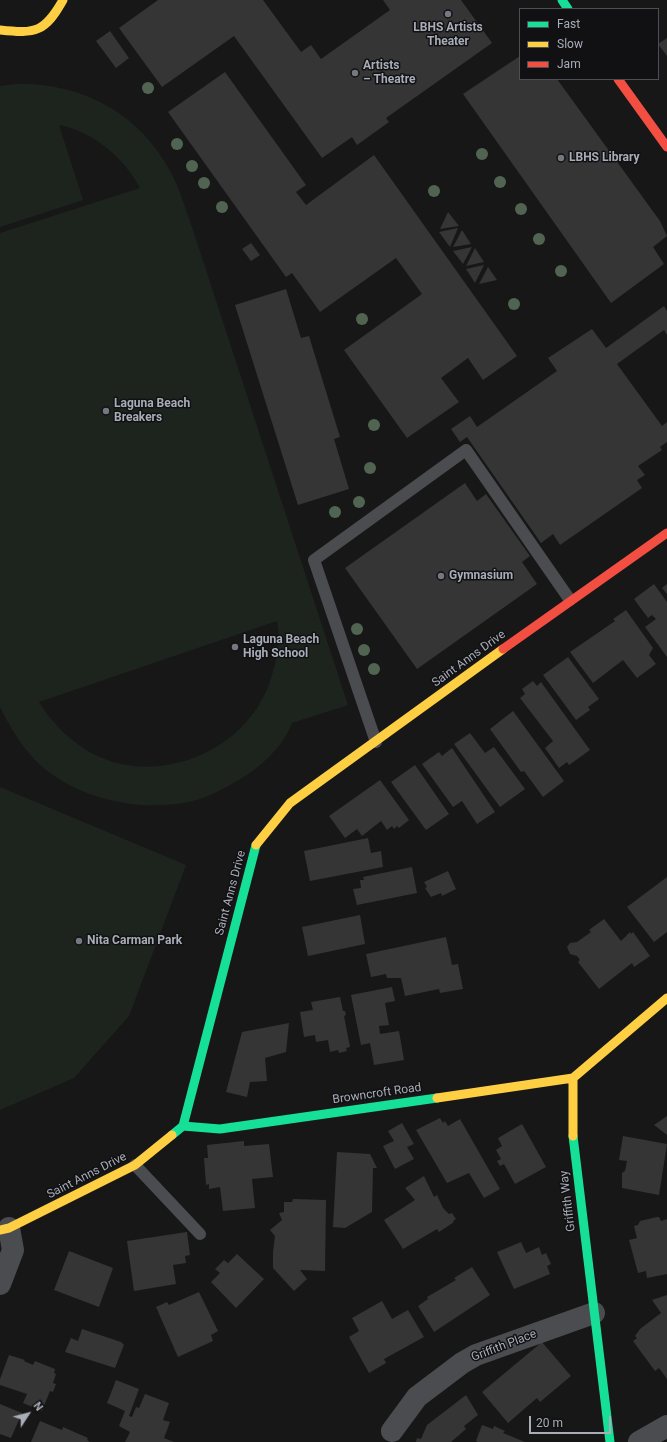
<!DOCTYPE html>
<meta charset="utf-8">
<style>
body{margin:0}
#map{position:relative;width:667px;height:1442px;overflow:hidden;background:#171717;font-family:Roboto,sans-serif}
canvas{display:block}
.legend{position:absolute;left:519px;top:8px;width:140px;height:72px;box-sizing:border-box;background:#111113;border:1px solid #4d4f55;margin:0;padding:5px 7px;list-style:none;font-size:12px;color:#a8adb8}
.legend li{display:flex;align-items:center;gap:8px;height:20px}
.legend b{width:20px;border:1px solid #4d4f55}
.north{position:absolute;left:8px;top:1394px;width:40px;height:40px;-webkit-text-stroke:3px #111113;paint-order:stroke;rotate:54deg;font-size:11px;font-weight:700;line-height:16px;text-align:center;color:#a8adb8}
.north::after{content:'';display:block;margin:auto;width:14px;height:18px;background:#a8adb8;clip-path:polygon(50% 0,100% 100%,50% 72%,0 100%)}
.scale{position:absolute;left:529px;top:1416px;width:82px;height:18px;box-sizing:border-box;border:2px solid #a8adb8;border-top:0;padding-left:5px;font-size:12px;line-height:14px;white-space:nowrap;color:#a8adb8;-webkit-text-stroke:3px #111113;paint-order:stroke}
</style>
<div id="map">
<canvas width="667" height="1442"></canvas>
<ul class="legend">
<li><b style="height:5px;background:#16e098"></b>Fast</li>
<li><b style="height:5px;background:#ffcf43"></b>Slow</li>
<li><b style="height:5px;background:#f24e42"></b>Jam</li>
</ul>
<div class="north">N</div>
<div class="scale">20 m</div>
</div>
<script>
const g = document.querySelector('canvas').getContext('2d');
g.lineJoin = 'round';
function fillPath(path, color) { g.fillStyle = color; g.fill(path, 'evenodd'); }
function stroke(path, color, width, dash) { g.strokeStyle = color; g.lineWidth = width; g.lineCap = dash ? 'butt' : 'round'; g.setLineDash(dash || []); g.stroke(path); }
function label(font, color, halo, rows, align = 'center') {
  g.font = font + ' Roboto,sans-serif'; g.lineWidth = 3; g.setLineDash([]); g.textBaseline = 'middle'; g.strokeStyle = halo; g.fillStyle = color; for (const [text, x, y, turn = 0] of rows) {
    g.save(); g.translate(x, y); g.rotate((+turn || 0) * Math.PI / 180); g.textAlign = isNaN(turn) ? turn : align; if (halo) g.strokeText(text, 0, 0); g.fillText(text, 0, 0); g.restore();
  }
}
const green = new Path2D(`
 M17,84C80,82 140,113 170,171C180,189 185,208 192,227L348,705L292,723C284,746 259,769 237,781C223,789 209,797 193,801C141,813 77,800 37,762C21,746 10,727 0,707V233L140,188C124,158 93,131 59,125L83,200L0,227V86ZM277,621C281,640 277,660 271,678C248,754 150,792 83,748C65,736 50,720 39,702Z
 M0,787L186,865L129,1016L74,1078L0,1110Z`);
const building = new Path2D(`
 M158,0H263L301,52L311,45L321,59L390,10L383,0H461L492,43L386,118L389,122L357,145L352,137L322,158L234,36L162,87L119,28Z
 M110,31L129,58L116,68L96,41Z
 M667,38V56L658,44Z
 M520,56V79H557L660,221L667,236L653,247L664,264L611,303L463,94Z
 M225,72L306,185L296,192L306,205L374,155L517,356L483,380L468,358L441,378L459,402L407,438L344,350L422,294L396,258L320,312L292,273L286,277L168,112Z
 M448,212L459,226L440,229Z
 M458,228L450,247L439,232Z
 M462,230L471,244L453,247Z
 M251,243L260,255L251,261L242,249Z
 M472,247L463,264L453,251Z
 M475,248L484,262L466,266Z
 M484,265L475,283L466,269Z
 M488,267L497,280L479,284Z
 M286,289L301,338L309,336L340,437L334,439L349,489L298,505L235,305Z
 M664,306L667,311V335L664,330L617,364L662,426L667,422V442L660,447L662,450L638,466L645,475L637,480L642,488L560,545L553,534L541,543L467,437L460,442L451,429L470,416L477,427L557,371L548,358L592,329L606,348Z
 M465,483L477,501L486,494L530,556L522,562L537,584L417,669L345,568Z
 M654,584L667,602V657L645,627L656,619L652,615L648,618L634,599Z
 M667,584V594L662,588Z
 M626,610L653,648L649,655L656,664L637,678L623,660L593,683L570,652L615,621L613,619Z
 M568,657L599,699L588,707L590,710L576,720L543,675Z
 M533,681L537,686L541,682L590,750L569,765L567,762L559,768L545,748L553,741L520,698L525,694L522,689Z
 M513,711L564,781L543,797L524,771L521,772L490,729Z
 M470,733L485,753L494,747L525,789L500,807L454,744Z
 M452,748L495,812L477,824L462,801L453,807L422,764L439,752L442,756Z
 M415,765L449,814L426,830L391,782Z
 M380,780L409,820L399,828L397,826L394,829L392,826L387,830L381,821L362,836L357,829L345,838L329,816Z
 M368,838L371,853L381,851L383,867L310,881L304,851Z
 M412,867L417,893L357,905L353,889L361,888L360,880H364L363,877Z
 M448,871L456,889L442,896L441,893L431,897L425,888L427,887L424,882Z
 M667,877V932L654,942L627,907Z
 M360,915L365,944L308,956L302,927Z
 M604,919L621,941L630,932L631,934L633,932L650,956L634,967L632,963L599,989L578,962L580,960L577,956L570,954L567,947L570,943L577,942L591,932L589,930Z
 M446,937L452,965L458,964L463,989L440,993L439,989L405,996L401,978H387L386,974L371,977L366,954Z
 M392,987L395,1001L385,1003L389,1025L379,1026L380,1034L399,1031L404,1060L374,1065L370,1043L361,1045L351,995Z
 M340,997L343,1011H345L346,1015L344,1016L350,1047L346,1048L347,1051L339,1053L338,1050L330,1052L328,1040L316,1042L315,1035L304,1037L300,1012L313,1010L311,1002Z
 M289,1023L286,1052L265,1058L267,1081L250,1082L247,1097L226,1092L242,1032Z
 M667,1116V1135L654,1125Z
 M440,1118L443,1123L445,1121L448,1126L460,1119L500,1189L484,1198L469,1173L447,1183L416,1130Z
 M402,1123L414,1144L407,1147L414,1159L395,1169L383,1146L394,1141L388,1131Z
 M522,1124L546,1167L515,1184L504,1164L500,1166L497,1161L501,1159L496,1150L502,1146L498,1138Z
 M623,1136L667,1144L659,1195L622,1188V1173L625,1171L627,1161L619,1160Z
 M244,1141V1146L269,1144L273,1177L252,1179L255,1208L223,1211L220,1187L209,1189V1184L206,1185L204,1158H208L207,1145Z
 M337,1152L370,1154L377,1168H373L372,1212L345,1228L333,1227Z
 M424,1176L434,1197L437,1195L443,1208L449,1214L452,1213L456,1219L453,1221L454,1222L439,1232L437,1229L403,1249L384,1220L415,1200L405,1188Z
 M293,1199L326,1200L325,1271L300,1270L307,1279L294,1291L273,1268V1252L275,1236L270,1230L282,1220L279,1213L284,1212V1202H292Z
 M657,1217H659L661,1221L667,1219V1274L647,1278L646,1271L638,1273L629,1240L637,1238L634,1226L638,1225L640,1221Z
 M187,1232L190,1255L185,1256L186,1263L173,1265L176,1284L134,1291L127,1241Z
 M521,1242L526,1253L539,1247L542,1255L546,1253L551,1264L547,1266L550,1274L514,1289L497,1252Z
 M69,1251L113,1268L99,1307L54,1290Z
 M237,1254L264,1279L236,1308L211,1282L220,1273L215,1269L224,1260L228,1263Z
 M472,1267L490,1295L434,1332L418,1306L428,1299L427,1297L456,1280L454,1278Z
 M199,1292L218,1331L211,1335L213,1341L178,1357L156,1307L167,1302L169,1305Z
 M667,1295V1379L659,1368L655,1371L633,1341L637,1338L635,1336L640,1329L661,1313L652,1300Z
 M382,1301L392,1319L408,1310L424,1337L384,1359L386,1363L369,1373L349,1337L359,1331L352,1318Z
 M82,1329L121,1342L124,1345L115,1368L65,1352L71,1338L78,1341Z
 M542,1342L571,1376L540,1402L537,1398L508,1423L482,1392Z
 M9,1355L25,1360L24,1361L33,1365L35,1361L55,1369L54,1373L56,1374L53,1383L56,1384L53,1392L50,1391L42,1411L23,1403L27,1394L0,1385V1379Z
 M116,1380L139,1389L129,1416L132,1417L136,1407L139,1408L145,1394L169,1403L163,1420L170,1422L164,1438L174,1442H125L130,1432L119,1426L125,1411L107,1403Z
 M466,1395L478,1415L464,1426L466,1429L451,1442H416L417,1438L421,1439L427,1425Z
 M0,1404L22,1413L11,1438L0,1434Z
 M40,1421L62,1430L63,1427L88,1438L87,1440L90,1442H31Z
 M482,1425L493,1429L494,1426L505,1431L503,1433L525,1442H478L476,1441Z`);
const lane = new Path2D(`
 M376,742L314,560L466,450L570,600
 M135,1165L200,1234`);
const street = new Path2D(`
 M0,1284L13,1250L9,1228
 M392,1431L417,1397L462,1363L476,1355L594,1313
 M639,1442L667,1426`);
const fast = new Path2D(`
 M562,0L568,9
 M183,1126L220,1129L437,1098
 M172,1135L183,1126L256,845
 M573,1136L610,1442`);
const slow = new Path2D(`
 M0,30C36,34 45,32 63,0
 M256,845L290,803L503,649
 M437,1098L573,1078
 M573,1136V1078L667,998
 M0,1230L9,1228L135,1165L172,1135`);
const jam = new Path2D(`
 M618,79L667,147
 M503,649L667,533`);
const trees = [
 [148,88],
 [177,144],
 [482,154],
 [192,166],
 [500,182],
 [204,183],
 [434,191],
 [222,207],
 [521,209],
 [539,239],
 [561,271],
 [514,304],
 [362,319],
 [374,425],
 [370,468],
 [359,502],
 [335,512],
 [357,629],
 [364,650],
 [374,669]
];
const markers = [
 [448,14,4,"#757880"],
 [355,73,4,"#757880"],
 [561,158,4,"#757880"],
 [106,411,4,"#757880"],
 [441,576,4,"#757880"],
 [235,647,4,"#757880"],
 [79,941,4,"#757880"]
];
const poiNames = [
 ["LBHS Artists",448,28,"center"],
 ["Theater",448,42,"center"],
 ["Artists",363,66],
 ["– Theatre",363,80],
 ["LBHS Library",569,158],
 ["Laguna Beach",114,404],
 ["Breakers",114,418],
 ["Gymnasium",449,576],
 ["Laguna Beach",243,640],
 ["High School",243,654],
 ["Nita Carman Park",87,941]
];
const streetNames = [
 ["Saint Anns Drive",469,659,-36],
 ["Saint Anns Drive",231,893,-75],
 ["Browncroft Road",377,1094,-8],
 ["Saint Anns Drive",87,1176,-27],
 ["Griffith Way",568,1201,-97],
 ["Griffith Place",504,1346,-21]
];
fillPath(green, '#1d241e');
fillPath(building, '#353536');
stroke(lane, '#4b4c50', 12);
stroke(street, '#4b4c50', 22);
stroke(fast, '#16e098', 9);
stroke(slow, '#ffcf43', 9);
stroke(jam, '#f24e42', 9);
g.fillStyle = '#506451';
for (const [x, y] of trees) { g.beginPath(); g.arc(x, y, 6, 0, 2 * Math.PI); g.fill(); }
for (const [x, y, r, color] of markers) { const dot = new Path2D(); dot.arc(x, y, r, 0, 2 * Math.PI); g.fillStyle = color; g.fill(dot); stroke(dot, '#111113', 1.5); }
label('bold 12px', '#a8adb8', '#111113', poiNames, 'left');
label('12px', '#a8adb8', '#111113', streetNames);
</script>
